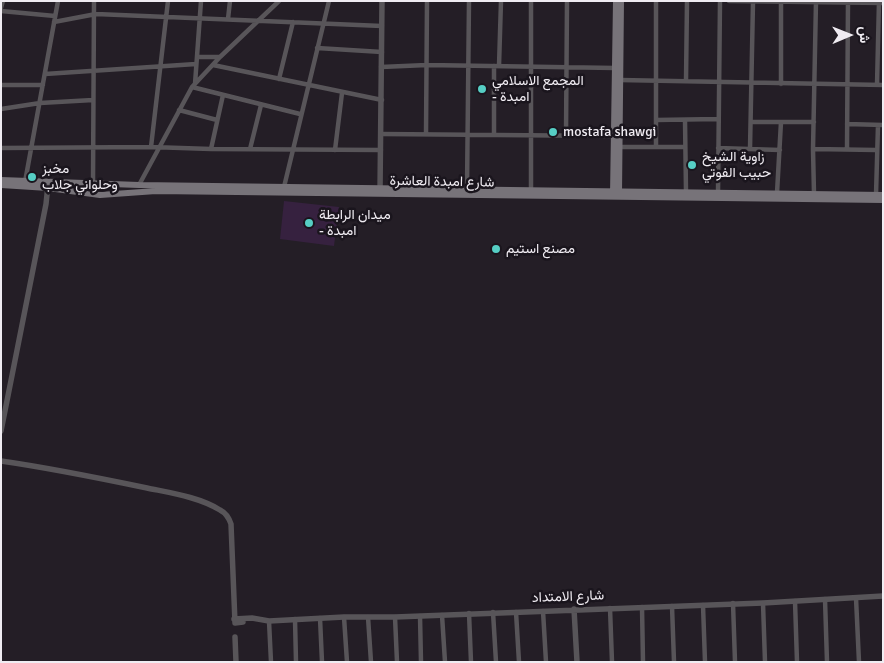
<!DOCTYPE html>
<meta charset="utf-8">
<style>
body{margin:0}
#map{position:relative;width:884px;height:663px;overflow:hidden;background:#241e26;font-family:Signika,Vazirmatn,sans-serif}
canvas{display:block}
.frame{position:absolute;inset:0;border:2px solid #f0ecf2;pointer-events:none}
.north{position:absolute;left:824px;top:10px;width:50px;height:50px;-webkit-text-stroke:4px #1a151d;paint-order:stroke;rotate:89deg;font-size:14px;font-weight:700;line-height:20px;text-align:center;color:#f0ecf2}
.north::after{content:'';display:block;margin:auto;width:18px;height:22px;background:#f0ecf2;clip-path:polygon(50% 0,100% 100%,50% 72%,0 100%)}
</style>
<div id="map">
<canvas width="884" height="663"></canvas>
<div class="frame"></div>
<div class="north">ش</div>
</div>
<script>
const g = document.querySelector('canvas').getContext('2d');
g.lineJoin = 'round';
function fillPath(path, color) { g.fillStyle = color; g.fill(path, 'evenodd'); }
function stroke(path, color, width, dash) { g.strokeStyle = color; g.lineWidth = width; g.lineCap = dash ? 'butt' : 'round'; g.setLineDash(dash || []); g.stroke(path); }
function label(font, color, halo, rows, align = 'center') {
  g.font = font + ' Signika,Vazirmatn,sans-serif'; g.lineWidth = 5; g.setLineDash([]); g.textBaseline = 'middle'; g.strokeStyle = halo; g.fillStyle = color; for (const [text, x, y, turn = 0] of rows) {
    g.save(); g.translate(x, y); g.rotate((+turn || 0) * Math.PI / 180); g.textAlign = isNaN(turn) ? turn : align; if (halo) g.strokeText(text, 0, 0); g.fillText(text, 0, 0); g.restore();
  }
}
const green = new Path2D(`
 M284,201L339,207L334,246L280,239Z`);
const minor = new Path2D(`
 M531,1V190
 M729,1L883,3
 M1,8L3,1
 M1,11L55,16
 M228,19L230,1
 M54,22L96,14L382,26
 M317,48L382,52
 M197,57H220
 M213,65L382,100
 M499,66L501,1
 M381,67L427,65L615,68
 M45,74L196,64
 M279,79L293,22
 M620,80L883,85
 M686,81L687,1
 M195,84L201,1
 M781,84V1
 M1,85H43
 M877,85L879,1
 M192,87L300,114
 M1,109L40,103L93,100
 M179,110L217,120
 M656,120L718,119
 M685,120L686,192
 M751,122H814
 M847,124L883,125
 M381,134L614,136
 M426,134L427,1
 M494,135V66
 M566,136L567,1
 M151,147L168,1
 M620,147H684
 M656,147V1
 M1,148L151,147L211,149L381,150
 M718,148L780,150
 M211,149L223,95
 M250,149L261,105
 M750,149L753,2
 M813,149L876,150
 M847,149L848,1
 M335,150L342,93
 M25,182L58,1
 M93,183L94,1
 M139,185L192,87L220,57L279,1
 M284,187L329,1
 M467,189L469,1
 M718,193L720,1
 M777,193L781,122
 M814,194L813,149L816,1
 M876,195L878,125
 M856,598L859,662
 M825,599L827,662
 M795,601L797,662
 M733,603L735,662
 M763,603L765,662
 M703,605L705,662
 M672,606L674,662
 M642,607L643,662
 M610,608L612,662
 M543,611L546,662
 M493,612L496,662
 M516,612L519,662
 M469,613L471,662
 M442,615L445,662
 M420,616L421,662
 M344,617L347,662
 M368,617L371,662
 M395,617L397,662
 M320,618L322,662
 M295,619L296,662
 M269,621L271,662`);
const tertiary = new Path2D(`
 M380,191L382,1
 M1,431L46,204L48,185
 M1,461C50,468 99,478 147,488C171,493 199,497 220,510C226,513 229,518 231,524L235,623L243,622
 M574,609L577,662
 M234,619L252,618L269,621L344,617H395L763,603L883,596
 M235,637L236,662`);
const secondary = new Path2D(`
 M1,180L139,185L883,195
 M1,185L48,188L100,195L156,191L883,200
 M619,193L621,1
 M613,195L616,1`);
const markers = [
 [482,89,5,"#56cec4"],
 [553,132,5,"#56cec4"],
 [692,165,5,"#56cec4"],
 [32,177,5,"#56cec4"],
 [309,223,5,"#56cec4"],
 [496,249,5,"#56cec4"]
];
const poiNames = [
 ["المجمع الاسلامي",492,81],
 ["- امبدة",492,97],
 ["mostafa shawgi",563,132],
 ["زاوية الشيخ",702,157],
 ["حبيب الفوتي",702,173],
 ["مخبز",42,169],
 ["وحلواني جلاب",42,185],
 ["ميدان الرابطة",319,215],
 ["- امبدة",319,231],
 ["مصنع استيم",506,249]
];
const streetNames = [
 ["شارع امبدة العاشرة",442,182,1],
 ["شارع الامتداد",568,597,-2]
];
fillPath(green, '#36213f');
stroke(minor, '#585559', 4.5);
stroke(tertiary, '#585559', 5.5);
stroke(secondary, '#777379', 6);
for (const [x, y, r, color] of markers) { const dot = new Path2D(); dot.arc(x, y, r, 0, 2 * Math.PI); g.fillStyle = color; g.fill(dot); stroke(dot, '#1a151d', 2); }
label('14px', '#f0ecf2', '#1a151d', poiNames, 'left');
label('14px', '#f0ecf2', '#1a151d', streetNames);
</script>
